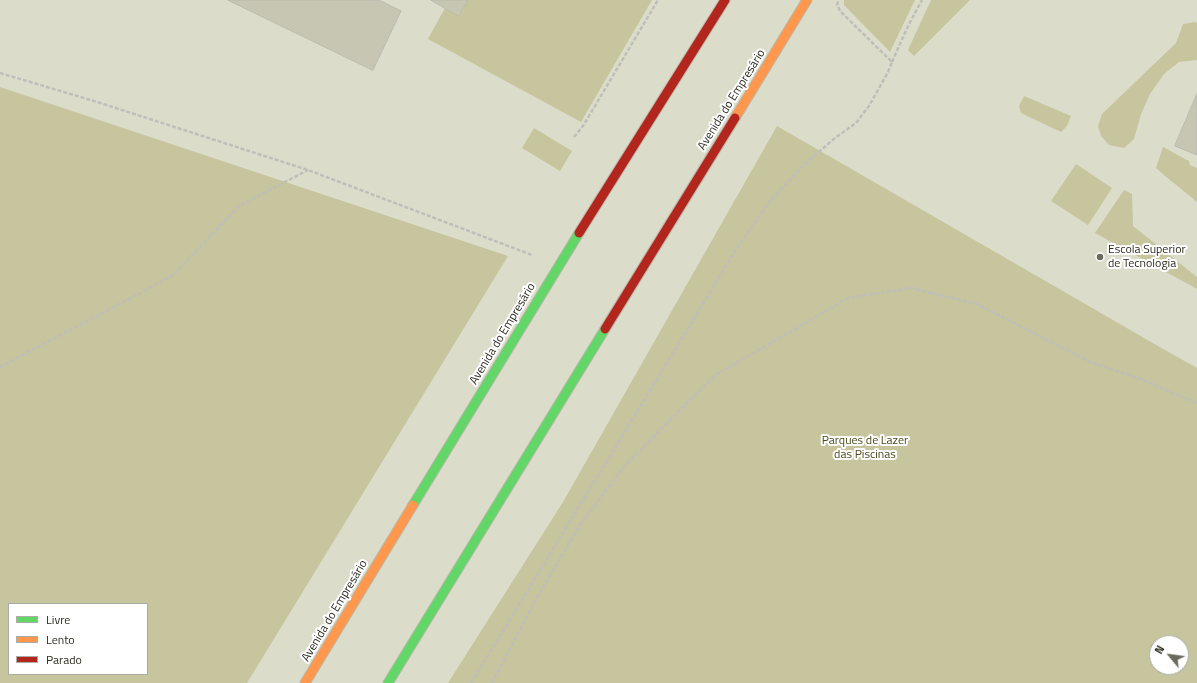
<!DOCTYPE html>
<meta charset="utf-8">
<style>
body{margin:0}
#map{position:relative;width:1197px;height:683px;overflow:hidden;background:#dcdccb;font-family:"Titillium Web",sans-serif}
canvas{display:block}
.legend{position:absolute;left:8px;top:603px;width:140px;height:72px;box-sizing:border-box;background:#fff;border:1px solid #ababa7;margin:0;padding:5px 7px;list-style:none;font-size:12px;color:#2d2d22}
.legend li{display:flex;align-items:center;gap:8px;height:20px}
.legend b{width:20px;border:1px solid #ababa7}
.north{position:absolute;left:1149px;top:635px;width:40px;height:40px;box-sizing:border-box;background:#fff;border:1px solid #ababa7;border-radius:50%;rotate:299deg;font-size:11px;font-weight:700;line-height:16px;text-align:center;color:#2d2d22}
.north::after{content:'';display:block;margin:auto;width:14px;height:18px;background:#6a6a5d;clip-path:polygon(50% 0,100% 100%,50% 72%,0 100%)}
</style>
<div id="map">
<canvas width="1197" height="683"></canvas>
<ul class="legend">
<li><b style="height:5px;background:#63d668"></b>Livre</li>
<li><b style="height:5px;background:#ff974d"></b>Lento</li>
<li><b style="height:5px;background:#b3261e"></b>Parado</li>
</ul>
<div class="north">N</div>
</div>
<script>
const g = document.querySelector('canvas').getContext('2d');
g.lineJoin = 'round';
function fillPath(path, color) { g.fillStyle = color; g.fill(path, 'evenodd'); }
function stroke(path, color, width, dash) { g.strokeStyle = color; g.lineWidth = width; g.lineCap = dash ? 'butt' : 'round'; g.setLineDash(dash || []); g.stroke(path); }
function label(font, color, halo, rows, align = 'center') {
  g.font = font + ' "Titillium Web",sans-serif'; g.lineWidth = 4; g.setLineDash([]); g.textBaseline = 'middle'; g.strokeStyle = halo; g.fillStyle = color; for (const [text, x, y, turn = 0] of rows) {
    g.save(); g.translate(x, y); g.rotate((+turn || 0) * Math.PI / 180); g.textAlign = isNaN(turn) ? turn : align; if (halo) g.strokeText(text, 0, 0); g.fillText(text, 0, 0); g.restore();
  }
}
const green = new Path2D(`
 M468,0H652L581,122L428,39L445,8L459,16Z
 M844,0H915L890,52L844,5Z
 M931,0H970L914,56L908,50Z
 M1195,22L1197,23V60L1179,62L1164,74L1150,94L1141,114L1134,139L1124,148L1109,145L1101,136L1098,126L1102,114L1176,43L1183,24Z
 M0,87L508,256L247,683H0ZM9,604H147V674H9Z
 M1024,96L1071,116L1067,126L1061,132L1021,113L1019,106Z
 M777,126L1158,346L1197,368V683H448L563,502ZM1157,643H1181V667H1157Z
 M534,128L572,151L560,171L522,148Z
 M1163,147L1189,161L1190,165L1197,168V202L1164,175L1156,168Z
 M1076,164L1112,188L1088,225L1051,201Z
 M1124,190L1132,194L1133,226L1197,277V289L1095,233Z`);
const building = new Path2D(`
 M228,0H379L401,11L373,70Z
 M431,0H468L459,16Z
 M1197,94V155L1175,146Z`);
const path = new Path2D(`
 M892,62L908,26L922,0
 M0,73L94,101L308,170L532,255
 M574,137L583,126L658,0
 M0,367L172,276L239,206L308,170
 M471,683L681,340L735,251L770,201L805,164L835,138L856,123L869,106L888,72L892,62L840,11L837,4L839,0
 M492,683L536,599L580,525L625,465L714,376L848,298L911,288L977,304L1090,362L1138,378L1197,403`);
const fast = new Path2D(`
 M413,505L579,233
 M388,683L605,329`);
const slow = new Path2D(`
 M735,118L807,0
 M305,683L413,505`);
const jam = new Path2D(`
 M579,233L725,0
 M605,329L735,118`);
const markers = [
 [1100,257,4,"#6a6a5d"]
];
const streetNames = [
 ["Avenida do Empresário",732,100,-58],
 ["Avenida do Empresário",503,334,-59],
 ["Avenida do Empresário",335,611,-59]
];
const poiNames = [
 ["Escola Superior",1108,250],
 ["de Tecnologia",1108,264]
];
const parkNames = [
 ["Parques de Lazer",865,441],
 ["das Piscinas",865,455]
];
fillPath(green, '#c6c59d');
fillPath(building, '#c6c6b3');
stroke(building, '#babaae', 1);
stroke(fast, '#b8b8ab', 11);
stroke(slow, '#b8b8ab', 11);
stroke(jam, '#b8b8ab', 11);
stroke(path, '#bfbfb9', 2.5, [4, 2]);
stroke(fast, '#63d668', 9);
stroke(slow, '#ff974d', 9);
stroke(jam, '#b3261e', 9);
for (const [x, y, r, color] of markers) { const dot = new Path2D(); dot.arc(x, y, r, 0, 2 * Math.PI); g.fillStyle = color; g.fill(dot); stroke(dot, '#fff', 1.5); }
label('12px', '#2d2d22', '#fff', streetNames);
label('12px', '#2d2d22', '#fff', poiNames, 'left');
label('12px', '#4a4819', '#fff', parkNames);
</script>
